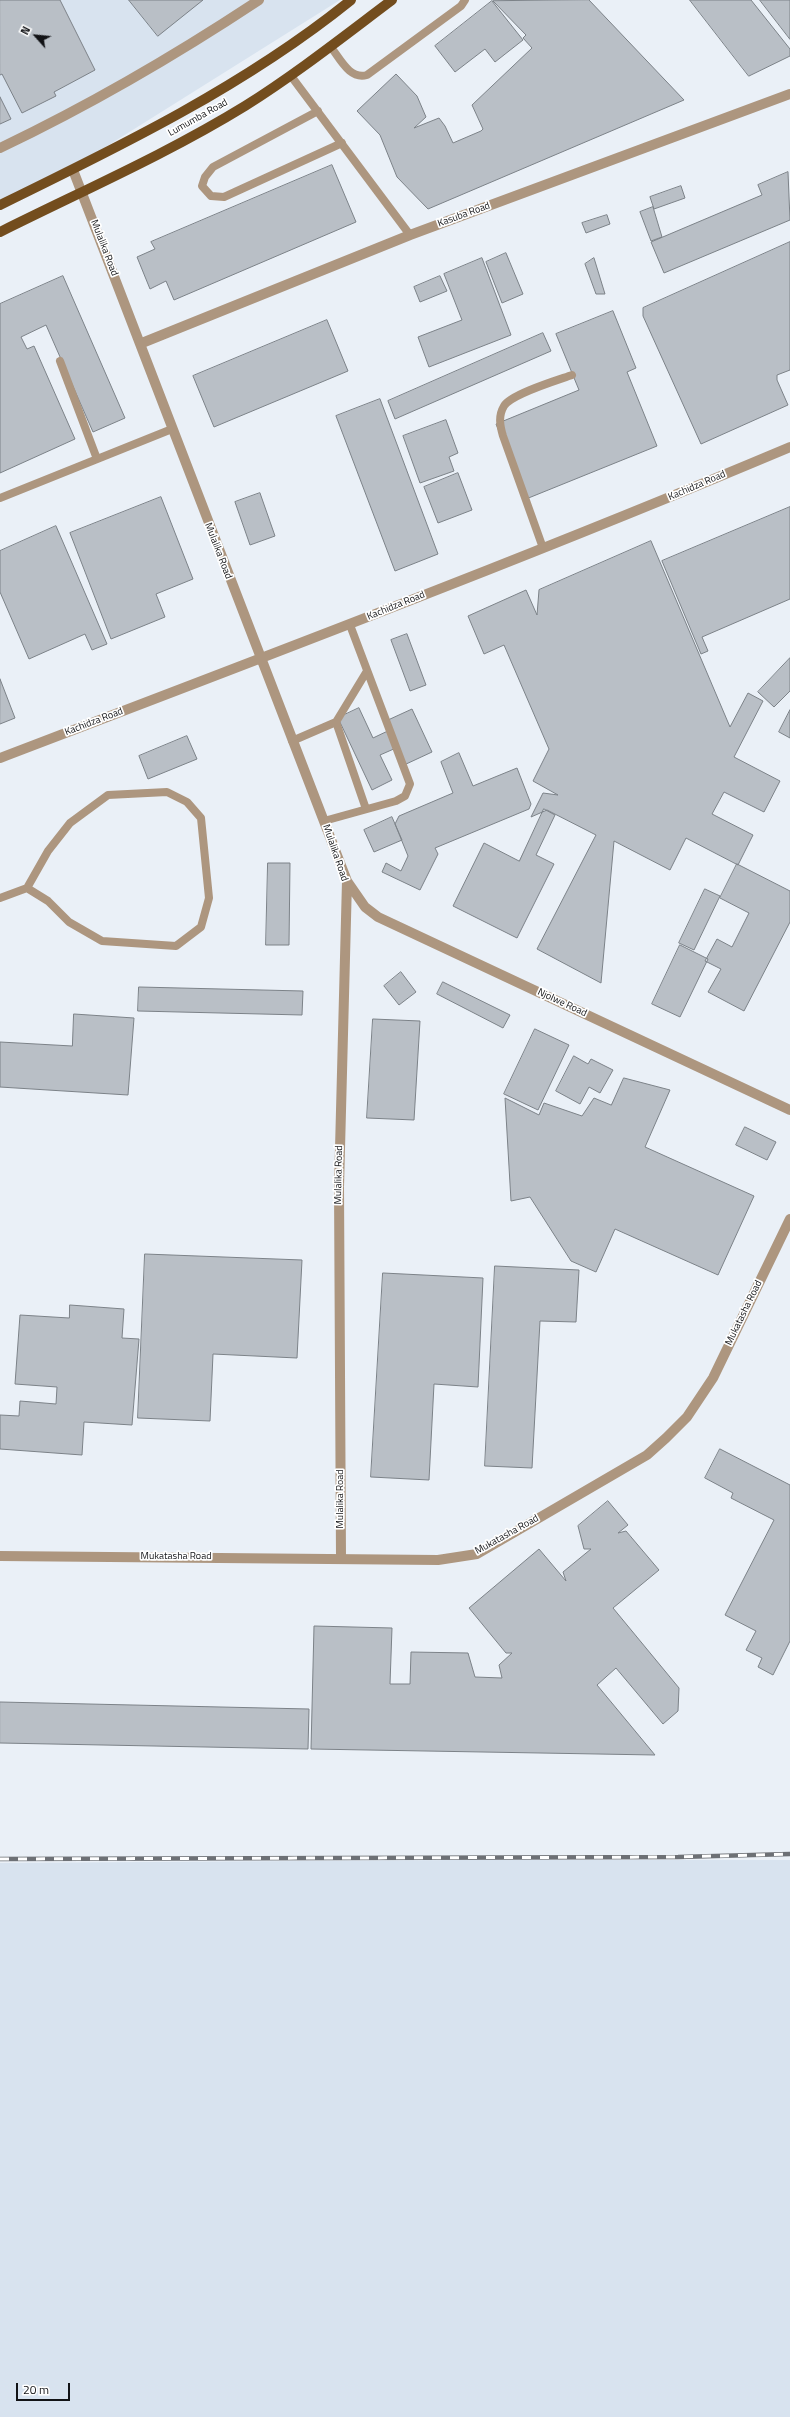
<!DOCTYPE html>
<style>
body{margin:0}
#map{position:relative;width:790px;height:2417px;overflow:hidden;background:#eaf0f7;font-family:"Titillium Web",sans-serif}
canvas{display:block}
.north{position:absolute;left:16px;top:16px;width:40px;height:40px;-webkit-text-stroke:3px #fff;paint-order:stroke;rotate:297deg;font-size:11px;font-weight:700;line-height:16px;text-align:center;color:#121316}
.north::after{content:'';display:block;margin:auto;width:14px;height:18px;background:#121316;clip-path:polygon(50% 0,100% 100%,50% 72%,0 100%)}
.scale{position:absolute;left:16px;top:2383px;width:54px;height:18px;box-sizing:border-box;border:2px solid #121316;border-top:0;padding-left:5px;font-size:12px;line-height:14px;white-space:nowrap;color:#121316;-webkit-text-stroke:3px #fff;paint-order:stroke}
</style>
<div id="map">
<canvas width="790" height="2417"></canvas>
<div class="north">N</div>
<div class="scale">20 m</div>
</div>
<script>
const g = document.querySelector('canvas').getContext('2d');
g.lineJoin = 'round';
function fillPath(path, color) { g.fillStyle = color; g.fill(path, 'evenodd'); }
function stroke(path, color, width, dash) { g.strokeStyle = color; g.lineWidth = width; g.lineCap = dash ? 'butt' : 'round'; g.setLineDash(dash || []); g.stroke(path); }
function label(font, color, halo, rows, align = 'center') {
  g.font = font + ' "Titillium Web",sans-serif'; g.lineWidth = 3.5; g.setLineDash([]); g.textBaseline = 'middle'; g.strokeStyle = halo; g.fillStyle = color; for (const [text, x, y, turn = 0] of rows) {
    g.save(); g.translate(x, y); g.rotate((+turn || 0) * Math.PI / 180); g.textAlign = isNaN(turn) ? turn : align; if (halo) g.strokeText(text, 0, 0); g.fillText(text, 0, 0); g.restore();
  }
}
const built = new Path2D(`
 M0,0H340L64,173L0,200Z
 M453,1860H790V2417H0V1863Z`);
const building = new Path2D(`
 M0,0H60L95,70L54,92L56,96L22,113L2,74L0,75Z
 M129,0H203L158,36Z
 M589,0L684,100L428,209L397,177L380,135L357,111L396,74L417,96L426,117L414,128L439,118L445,126L453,143L481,131L483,129L472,105L532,48L523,38L526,35L493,1Z
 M690,0H751L790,49V56L749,76Z
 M760,0H790V39Z
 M492,1L523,40L495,62L485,49L455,72L435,46Z
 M0,97L11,119L0,124Z
 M332,165L356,222L174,300L166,281L150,289L137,257L155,249L151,242Z
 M788,172L790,220L664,273L651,242L762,195L758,185Z
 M681,186L685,198L654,209L650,197Z
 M653,207L662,237L651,241L640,212Z
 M607,215L610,224L586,233L582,223Z
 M790,242V370L777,375V380L788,405L701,444L643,316V308Z
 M506,253L523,294L502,303L486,262Z
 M482,258L511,335L429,367L418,337L462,320L444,274Z
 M594,258L605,294H596L585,264Z
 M63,276L125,418L93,432L46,325L21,337L27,349L34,346L75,439L0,473V304Z
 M440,276L447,291L420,302L414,287Z
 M613,311L636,368L627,372L657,446L526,499L496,424L579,390L556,334Z
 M327,320L348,371L214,427L193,376Z
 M543,333L551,351L395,419L388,401Z
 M380,399L438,554L395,571L336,416Z
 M446,420L458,453L449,457L454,471L420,483L403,436Z
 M458,473L472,510L438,523L424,487Z
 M260,493L275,536L250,545L235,502Z
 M161,497L193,579L156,594L165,617L111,639L70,533Z
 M790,507V599L702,637L708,651L701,654L662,561Z
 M56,526L107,644L92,650L85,634L29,659L0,592V551Z
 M651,541L730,727L748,693L763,701L734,757L780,781L764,812L724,792L712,814L753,835L738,865L686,838L670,870L614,841L601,983L537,949L596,835L547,810L531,817L543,793L558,795L533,781L549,749L504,645L484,654L468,616L526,590L537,615L539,590Z
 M407,634L426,685L410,691L391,640Z
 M790,658V691L774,707L758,692Z
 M0,679L15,718L0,724Z
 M359,708L373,738L392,729L388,720L412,709L432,752L404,765L396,748L380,755L392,780L372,790L338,718Z
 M790,710V738L779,732Z
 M187,736L197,759L148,779L139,756Z
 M459,753L473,786L517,768L531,804L529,809L435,848L438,854L420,890L382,872L386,863L401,871L408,856L395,824L399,816L453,793L441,762Z
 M544,809L555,815L536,855L554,864L517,938L453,906L484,843L519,861Z
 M392,817L402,840L374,852L364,830Z
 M268,863H290L289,945H266Z
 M737,864L790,891V922L744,1011L708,992L721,969L705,961L717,939L732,947L749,913L720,898Z
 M705,889L720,896L694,950L679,943Z
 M680,945L708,959L680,1017L652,1004Z
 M401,972L416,992L399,1005L384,986Z
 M443,982L510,1015L503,1028L437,994Z
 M139,987L303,991L302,1015L138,1011Z
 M74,1014L134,1018L128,1095L0,1087V1042L72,1046Z
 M373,1019L420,1021L414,1120L367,1118Z
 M535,1029L569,1045L538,1110L504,1094Z
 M574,1056L588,1064L591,1059L613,1070L600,1093L589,1087L580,1104L556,1091Z
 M624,1078L670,1090L645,1147L754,1196L718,1275L615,1229L596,1272L571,1261L530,1197L511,1201L505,1098L539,1115L544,1103L582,1116L594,1098L611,1105Z
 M745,1127L776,1142L767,1160L736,1145Z
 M145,1254L302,1260L297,1358L213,1354L210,1421L138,1418Z
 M495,1266L579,1270L576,1322L540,1321L532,1468L485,1466Z
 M383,1273L483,1278L478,1387L434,1384L429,1480L371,1477Z
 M70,1305L124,1309L122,1338L139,1339L132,1425L84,1422L82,1455L0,1449V1415L19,1416L20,1401L56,1404L57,1387L15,1384L20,1315L69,1318Z
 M720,1449L790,1485V1641L773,1675L758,1667L762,1658L746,1650L756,1631L725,1615L774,1520L731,1498L733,1493L705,1478Z
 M608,1501L628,1525L618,1533L626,1531L659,1570L613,1608L679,1688L678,1711L663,1724L616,1668L597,1685L655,1755L311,1749L314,1626L392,1628L390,1684H410L411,1652L468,1653L475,1677L502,1678L499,1665L512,1653H506L469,1608L539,1549L566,1581L563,1572L591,1549H584L578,1526Z
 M0,1702L309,1709L308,1749L0,1743Z`);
const lane = new Path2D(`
 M330,46C340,58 349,80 367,75L461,6L465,0
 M291,76L410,235
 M318,111L213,167L205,177L202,186L211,196L224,197L342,143
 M60,361L97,459
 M0,498L172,429
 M543,548L503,436C500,426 498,416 504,406C511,394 558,380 572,375
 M336,722L366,809
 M292,741L336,722L367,671
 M324,821L396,801L405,796L410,784L350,625
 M0,898L27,888L48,901L69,922L102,941L176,946L201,927L209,898L201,818L187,802L167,792L108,795L70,823L48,851L27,888`);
const street = new Path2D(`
 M0,148C90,105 176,55 259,0
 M73,170L347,881L339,1187L341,1558
 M142,343L410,235L790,94
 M0,758C264,657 529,557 790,447
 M347,881L365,907L378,917L790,1110
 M0,1556L438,1560L477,1554L647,1455L666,1438L687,1417L713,1378L790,1219`);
const primary = new Path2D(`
 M0,205C121,146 246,85 351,0
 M0,232C82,191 167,154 245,106C296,74 344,36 392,0`);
const rail = new Path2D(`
 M0,1859L678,1857L790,1854`);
const streetNames = [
 ["Lumumba Road",198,118,-29],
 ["Kasuba Road",464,215,-20],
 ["Mulalika Road",104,248,69],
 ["Kachidza Road",697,486,-23],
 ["Mulalika Road",218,551,69],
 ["Kachidza Road",396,606,-22],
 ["Kachidza Road",94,722,-21],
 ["Mulalika Road",335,853,71],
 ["Njolwe Road",562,1003,25],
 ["Mulalika Road",339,1175,-89],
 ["Mukatasha Road",744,1313,-64],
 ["Mulalika Road",341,1499,-90],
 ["Mukatasha Road",507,1535,-29],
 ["Mukatasha Road",176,1557]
];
fillPath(built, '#d8e3ef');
fillPath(building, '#b9bfc6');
stroke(building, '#7c8288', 1);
stroke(lane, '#ad967f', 8);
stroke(street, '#ad967f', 10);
stroke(primary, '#734d1e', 10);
stroke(rail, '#6d7075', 4.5);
stroke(rail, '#fff', 3, [9]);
label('10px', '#121316', '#fff', streetNames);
</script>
